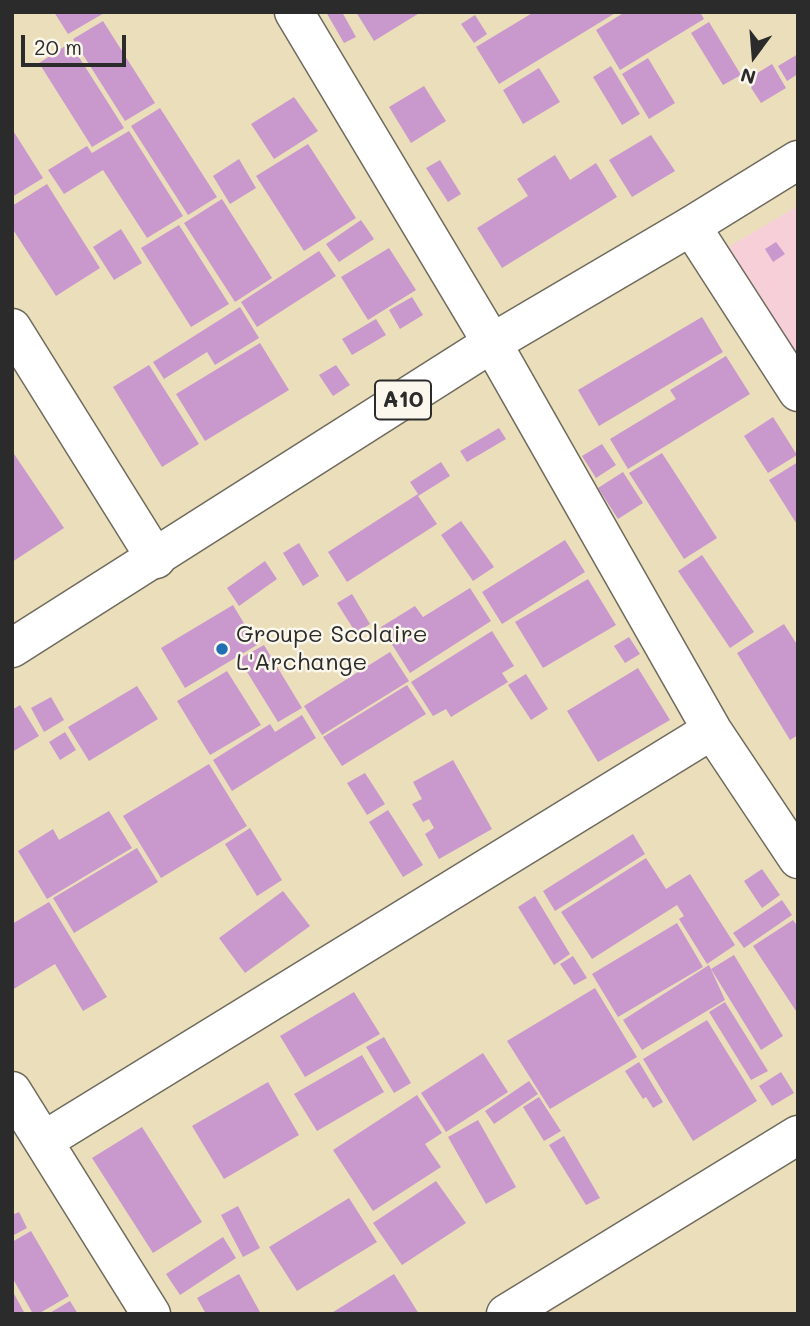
<!DOCTYPE html>
<style>
body{margin:0}
#map{position:relative;width:810px;height:1326px;overflow:hidden;background:#eadfba;font-family:Mali,sans-serif}
canvas{display:block}
.frame{position:absolute;inset:0;border:14px solid #2b2b2b;pointer-events:none}
.north{position:absolute;left:719px;top:21px;width:70px;height:70px;-webkit-text-stroke:5px #fbf7ec;paint-order:stroke;rotate:196deg;font-size:19px;font-weight:700;line-height:28px;text-align:center;color:#2b2b2b}
.north::after{content:'';display:block;margin:auto;width:24px;height:32px;background:#2b2b2b;clip-path:polygon(50% 0,100% 100%,50% 72%,0 100%)}
.scale{position:absolute;left:21px;top:35px;width:105px;height:32px;box-sizing:border-box;border:4px solid #2b2b2b;border-top:0;padding-left:9px;font-size:21px;line-height:24px;white-space:nowrap;color:#2b2b2b;-webkit-text-stroke:5px #fbf7ec;paint-order:stroke}
</style>
<div id="map">
<canvas width="810" height="1326"></canvas>
<div class="frame"></div>
<div class="north">N</div>
<div class="scale">20 m</div>
</div>
<script>
const g = document.querySelector('canvas').getContext('2d');
g.lineJoin = 'round';
function fillPath(path, color) { g.fillStyle = color; g.fill(path, 'evenodd'); }
function stroke(path, color, width, dash) { g.strokeStyle = color; g.lineWidth = width; g.lineCap = dash ? 'butt' : 'round'; g.setLineDash(dash || []); g.stroke(path); }
function label(font, color, halo, rows, align = 'center') {
  g.font = font + ' Mali,sans-serif'; g.lineWidth = 5; g.setLineDash([]); g.textBaseline = 'middle'; g.strokeStyle = halo; g.fillStyle = color; for (const [text, x, y, turn = 0] of rows) {
    g.save(); g.translate(x, y); g.rotate((+turn || 0) * Math.PI / 180); g.textAlign = isNaN(turn) ? turn : align; if (halo) g.strokeText(text, 0, 0); g.fillText(text, 0, 0); g.restore();
  }
}
const built = new Path2D(`
 M798,206V374L720,252Z`);
const building = new Path2D(`
 M54,12H106L68,34Z
 M326,12H342L356,37L344,43Z
 M356,12H421L374,41Z
 M534,12H617L499,84L476,47Z
 M625,12H700L704,19L620,70L596,30Z
 M475,15L487,34L474,43L461,24Z
 M103,21L155,103L125,121L73,39Z
 M709,22L741,75L723,85L691,33Z
 M70,43L124,128L92,147L39,63Z
 M798,54V74L787,81L778,66Z
 M648,58L675,103L649,119L622,74Z
 M772,64L786,88L761,103L746,80Z
 M611,66L640,114L622,125L593,77Z
 M539,68L560,102L523,124L503,90Z
 M424,86L446,121L411,143L389,107Z
 M294,97L318,131L274,159L251,124Z
 M160,108L217,197L188,215L131,126Z
 M12,129L43,178L12,197Z
 M129,131L183,216L147,238L103,170L64,194L48,170L87,146L92,153Z
 M651,135L675,171L632,197L609,160Z
 M308,144L356,218L304,251L256,176Z
 M555,155L570,180L596,163L617,197L502,268L477,228L528,196L517,179Z
 M239,159L256,188L230,204L213,176Z
 M440,160L461,194L448,202L426,168Z
 M47,184L100,268L56,296L12,228V206Z
 M222,199L272,278L235,302L184,223Z
 M361,220L374,239L339,262L326,244Z
 M179,225L229,304L191,327L141,248Z
 M121,229L142,263L114,280L93,247Z
 M776,242L785,254L773,262L765,249Z
 M389,248L416,290L368,320L341,277Z
 M319,251L336,276L257,327L241,302Z
 M412,297L423,315L400,329L389,310Z
 M240,307L259,338L215,365L207,352L164,379L153,362Z
 M702,317L723,352L599,426L578,390Z
 M376,319L386,335L352,355L342,339Z
 M260,343L289,390L205,441L176,394Z
 M726,356L750,394L628,469L610,439L676,399L670,390Z
 M149,365L199,444L162,467L113,387Z
 M336,365L350,385L333,396L319,375Z
 M773,417L797,455L768,473L744,436Z
 M499,428L506,439L467,462L460,451Z
 M602,444L616,465L596,478L582,456Z
 M12,451L64,528L12,562Z
 M662,453L717,538L684,559L629,473Z
 M441,462L450,476L418,496L437,524L347,582L328,552L418,494L410,482Z
 M798,462V526L769,480Z
 M623,472L643,503L618,519L598,488Z
 M461,521L494,567L473,581L441,535Z
 M565,540L585,572L502,624L482,592Z
 M299,543L319,576L303,586L283,553Z
 M702,555L754,632L730,648L678,571Z
 M265,561L277,579L239,606L227,588Z
 M588,579L616,625L543,668L515,622Z
 M470,588L491,621L410,673L381,627L415,606L423,617Z
 M352,594L370,624L356,633L337,603Z
 M233,605L257,645L185,688L161,648Z
 M784,624L798,646V735L790,740L737,653Z
 M492,631L514,666L502,673L508,682L451,717L446,709L433,716L411,682Z
 M629,637L640,654L625,663L614,646Z
 M264,645L302,708L278,722L239,659Z
 M390,652L409,681L322,735L304,706Z
 M638,668L670,720L598,762L567,711Z
 M227,671L261,725L210,755L177,701Z
 M526,674L548,709L531,720L508,685Z
 M407,685L426,714L342,766L323,737Z
 M137,686L158,719L89,761L68,727Z
 M51,697L64,720L44,732L31,708Z
 M20,705L39,736L12,752V710Z
 M302,715L316,738L232,791L213,760L270,724L275,732Z
 M65,732L76,750L60,760L49,742Z
 M453,760L492,829L439,859L425,834L434,828L429,819L423,822L412,804L422,799L413,782Z
 M209,764L247,826L161,878L123,816Z
 M365,773L385,804L367,815L347,783Z
 M388,810L423,865L403,877L369,822Z
 M109,811L132,848L47,899L18,851L53,829L59,840Z
 M250,828L282,880L257,896L225,844Z
 M633,834L645,854L555,911L543,891Z
 M137,848L158,882L74,933L53,898Z
 M646,858L666,889L690,874L735,945L707,964L679,919L684,916L677,905L592,959L561,912Z
 M762,869L780,895L762,908L744,881Z
 M283,891L310,926L245,973L219,938Z
 M535,896L570,954L554,965L518,907Z
 M782,900L792,915L744,948L733,933Z
 M49,902L107,997L83,1011L55,964L12,990V924Z
 M793,920L798,927V1014L753,946Z
 M677,923L703,967L618,1017L592,974Z
 M734,955L783,1036L761,1050L711,969Z
 M573,956L587,978L574,985L560,964Z
 M709,965L725,1000L642,1050L623,1020Z
 M595,988L637,1057L550,1109L507,1041Z
 M354,992L380,1034L305,1077L280,1036Z
 M725,1002L768,1071L751,1080L709,1012Z
 M707,1020L757,1101L693,1141L643,1059Z
 M384,1037L411,1083L394,1093L366,1047Z
 M483,1053L508,1092L446,1132L421,1093Z
 M362,1055L384,1092L317,1131L294,1094Z
 M639,1062L663,1102L653,1108L646,1097L643,1099L625,1071Z
 M781,1072L794,1093L772,1106L759,1086Z
 M529,1081L538,1094L494,1124L485,1111Z
 M268,1082L299,1135L224,1179L192,1126Z
 M417,1095L442,1133L425,1144L441,1167L373,1211L333,1150Z
 M539,1097L561,1131L544,1141L523,1107Z
 M478,1120L516,1187L486,1204L448,1137Z
 M142,1127L202,1222L153,1253L92,1158Z
 M564,1136L600,1198L586,1205L549,1145Z
 M436,1181L466,1223L402,1265L373,1223Z
 M349,1198L377,1242L297,1291L269,1247Z
 M238,1206L260,1248L243,1257L221,1215Z
 M19,1212L27,1228L12,1236V1215Z
 M31,1231L69,1296L38,1314H33L12,1277V1242Z
 M223,1237L236,1258L180,1295L166,1274Z
 M239,1274L261,1314H206L197,1298Z
 M394,1274L419,1314H330Z
 M12,1290L25,1314H12Z
 M70,1301L78,1314H48Z`);
const street = new Path2D(`
 M294,12L492,343L712,730L798,859
 M691,226L798,392
 M12,328L156,559
 M12,1091L151,1314
 M45,1140L712,730
 M506,1314L798,1135`);
const primary = new Path2D(`
 M12,648L492,343L691,226L798,160`);
const markers = [
 [222,649,7,"#1f6fb2"]
];
const shields = [
 [403,400,56]
];
const shieldNames = [
 ["A10",403,400]
];
const poiNames = [
 ["Groupe Scolaire",236,635],
 ["L'Archange",236,663]
];
fillPath(built, '#f6cfd9');
fillPath(building, '#c998cd');
stroke(street, '#6e6a5d', 41);
stroke(primary, '#6e6a5d', 41);
stroke(street, '#fff', 38);
stroke(primary, '#fff', 38);
for (const [x, y, r, color] of markers) { const dot = new Path2D(); dot.arc(x, y, r, 0, 2 * Math.PI); g.fillStyle = color; g.fill(dot); stroke(dot, '#fbf7ec', 2.5); }
for (const [x, y, w] of shields) { const box = new Path2D(); box.roundRect(x - w / 2, y - 19.5, w, 39, 5); g.fillStyle = '#fbf7ec'; g.fill(box); stroke(box, '#2b2b2b', 2); }
label('bold 23px', '#2b2b2b', null, shieldNames);
label('24px', '#2b2b2b', '#fbf7ec', poiNames, 'left');
</script>
